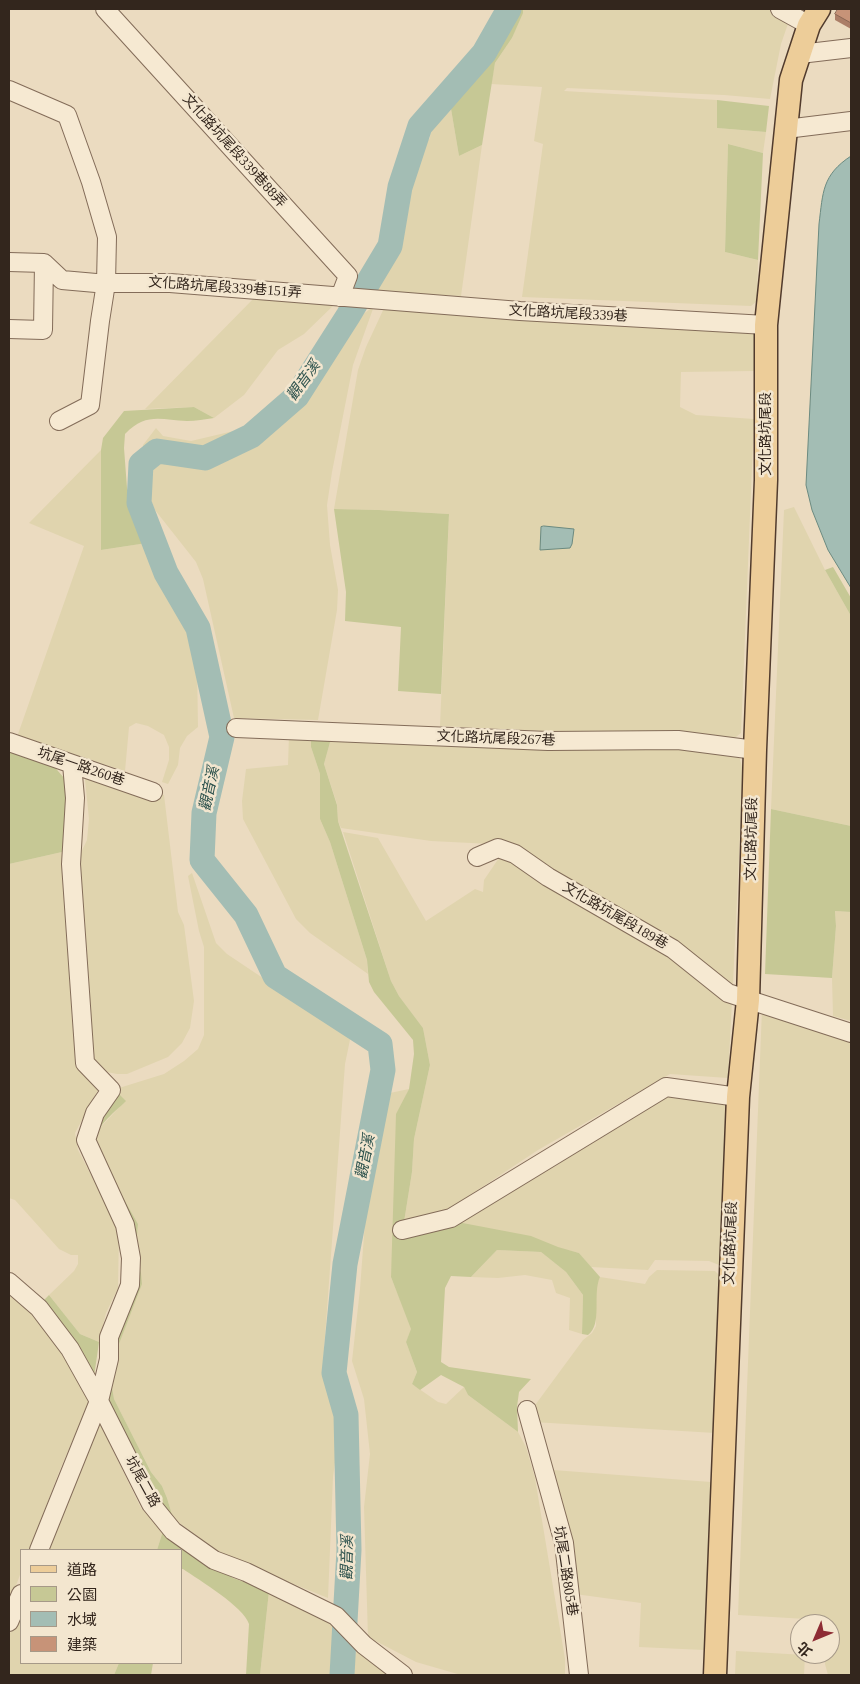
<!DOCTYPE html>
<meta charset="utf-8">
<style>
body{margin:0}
#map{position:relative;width:860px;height:1684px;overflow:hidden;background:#ebdbc0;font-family:"Times New Roman","Noto Sans TC",serif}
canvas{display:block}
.frame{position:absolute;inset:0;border:10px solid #33261d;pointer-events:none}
.legend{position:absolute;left:20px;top:1549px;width:162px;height:115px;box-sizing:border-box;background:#f3e6cf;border:1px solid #a69988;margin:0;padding:6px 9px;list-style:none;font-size:15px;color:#33261d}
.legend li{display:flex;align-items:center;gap:10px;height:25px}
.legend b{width:25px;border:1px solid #a69988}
.north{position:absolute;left:790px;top:1614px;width:50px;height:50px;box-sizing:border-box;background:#f3e6cf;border:1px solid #a69988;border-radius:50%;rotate:225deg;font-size:14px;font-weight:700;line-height:20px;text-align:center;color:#33261d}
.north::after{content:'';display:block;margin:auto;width:18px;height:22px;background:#8e2c34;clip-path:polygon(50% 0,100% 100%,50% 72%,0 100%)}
</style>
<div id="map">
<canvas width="860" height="1684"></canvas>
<div class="frame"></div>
<ul class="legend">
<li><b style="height:6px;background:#edcd99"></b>道路</li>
<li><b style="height:14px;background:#c6c895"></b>公園</li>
<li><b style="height:14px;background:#a3bdb4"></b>水域</li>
<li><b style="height:14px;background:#c79378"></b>建築</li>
</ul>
<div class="north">北</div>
</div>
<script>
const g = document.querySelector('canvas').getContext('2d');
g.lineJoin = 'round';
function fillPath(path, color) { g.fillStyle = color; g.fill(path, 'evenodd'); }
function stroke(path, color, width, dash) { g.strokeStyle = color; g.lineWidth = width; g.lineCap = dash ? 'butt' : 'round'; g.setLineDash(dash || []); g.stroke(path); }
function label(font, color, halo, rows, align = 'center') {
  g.font = font + ' "Times New Roman","Noto Sans TC",serif'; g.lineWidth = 5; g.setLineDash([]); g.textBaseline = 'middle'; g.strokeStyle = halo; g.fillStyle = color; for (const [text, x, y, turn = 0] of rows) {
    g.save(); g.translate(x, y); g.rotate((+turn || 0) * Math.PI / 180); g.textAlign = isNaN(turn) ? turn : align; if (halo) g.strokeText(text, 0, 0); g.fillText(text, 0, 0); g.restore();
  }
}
const farmland = new Path2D(`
 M523,9H771L791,15L781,44L770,99L724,95L567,88L564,91L717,100V128L766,132L763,153L728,144L725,252L758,260L757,301L751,306L522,297L543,144L534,141L542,87L491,84L495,63L512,38Z
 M450,103L459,156L482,145L461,296L369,292L403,228L409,207L410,173L421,147L430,138L431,121Z
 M256,296L336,303L304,334L278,350L244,395L214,418L194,407L145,409Z
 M374,306L353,365L332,472L327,505L330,545L338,590L337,610L318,720L234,718L203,579L196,562L155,510L143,480V445L156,428L163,436L191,441L242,429L265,415L299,376L362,315Z
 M385,306L757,326L754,371L681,372L680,407L696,415L754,419L741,733L732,740L440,726L449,514L379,510L334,509L358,370L366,347Z
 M101,450V550L147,543L175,592L197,665L198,727L187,736L180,748L178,765L168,784L162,782L169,760V747L164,735L148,726L136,723L129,727L125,771L17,737L84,546L29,523Z
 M794,507L825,570L851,616V826L771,809L784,510Z
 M289,735L311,738V747L320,774V819L330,842L367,960L368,974L310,933L296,919L243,819L242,801L246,769L288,765Z
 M332,735L738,752L743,771L733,984L624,910L550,873L511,845L431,841L341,828L338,821L337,804L324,764Z
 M84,770L164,795L178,912L184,925L194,1001L190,1028L182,1043L168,1057L127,1074H117L102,1071L94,1060L77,861L87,840L89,819Z
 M343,832L378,838L426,921L475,889L483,892L484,880L503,852L665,950L732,1001L728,1078L670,1074L538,1150L443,1213L404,1222L412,1172L414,1139L430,1065L423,1028L399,996L391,981Z
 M62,852L72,1020L79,1052L98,1090L75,1133L78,1150L104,1200L119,1234L118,1288L106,1313L99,1342L80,1334L49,1295L74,1271L78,1264V1255H71L59,1249L15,1200L9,1198V864Z
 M192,873L216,943L227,954L330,1023L342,1022L352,1030L345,1064L323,1364L332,1397L338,1440L333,1477L328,1598L224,1556L173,1518L167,1498L162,1486L151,1472L114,1399L112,1387L119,1344L125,1327L138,1224L94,1146V1139L98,1130L125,1101L117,1092L119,1088L164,1074L184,1061L198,1049L204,1035V947L199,931L188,876Z
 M835,911L851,912V1021L833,1016L832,978L836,926Z
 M762,1009L851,1032V1675H828L825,1664L826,1654H830V1624H807L806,1619L738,1615Z
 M409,1089L405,1098L391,1277L412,1329L406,1342L417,1372L412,1384L438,1402L446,1404L464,1387L468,1395L518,1432L526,1447L535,1478L565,1659V1675H461L416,1662L368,1637L364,1507L370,1454L364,1399L352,1361L360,1289L373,1115L381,1100L390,1093Z
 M662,1094H725L724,1267L709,1261L655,1260L648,1270L591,1267L579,1253L452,1221L532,1171L554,1167Z
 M497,1250L541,1252L566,1272L583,1295L582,1334L569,1330L570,1298L556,1293L552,1280L525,1275L498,1278L471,1277Z
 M657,1270L715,1271L720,1276L715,1433L533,1422L530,1412L583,1340L592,1333L596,1326V1284L600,1277L645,1284L649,1277Z
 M9,1292L45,1327L83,1387L89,1402L59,1472L30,1550H21V1572L9,1605Z
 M100,1424L141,1508L163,1531L157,1550H47L93,1431Z
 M553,1470L711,1482L704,1650L639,1647L641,1603L575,1594Z
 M269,1591L323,1617L340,1628L336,1675H260Z
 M21,1613V1663H119L114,1675H9V1635Z
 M356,1646L401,1675H354Z
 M736,1651L805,1655L804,1675H735Z`);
const green = new Path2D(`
 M509,9H523V13L512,38L495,63L482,145L459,156L450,103L490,55L501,33Z
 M717,100L769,106L766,132L717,128Z
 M728,144L763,153L758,260L725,252Z
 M194,407L214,418C205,419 196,421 187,421C161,420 146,412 125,434L124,448L127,488L147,543L101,550V450L103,438L124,411Z
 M334,509L379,510L449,514L441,694L398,691L401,627L345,621L346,592Z
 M833,567L851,598V616L825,570Z
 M332,735L324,764L337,805L338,821L391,981L399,996L423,1028L430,1065L414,1139L412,1172L404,1222L452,1221L531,1236L558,1247L579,1253L600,1277C592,1294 603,1324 588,1335L582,1334L583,1295L566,1272L541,1252L497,1250L471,1277L451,1276L445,1288L441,1362L449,1367L531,1379L519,1392L517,1407L518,1432L468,1395L464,1387L441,1375L420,1390L412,1384L417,1372L406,1342L411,1329L391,1277L396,1114L409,1089L414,1054L413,1040L374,992L369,982L367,960L330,842L320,819V774L311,747V738Z
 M9,748L51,763L65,779L72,791L62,852L9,864Z
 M771,809L851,826V912L835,911L836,926L832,978L765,974Z
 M117,1092L126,1101C113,1114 94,1127 94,1146L138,1224L135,1257L141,1273L142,1284L119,1344L112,1387L114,1399L151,1472L162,1486L167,1498L173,1518L156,1502L103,1396L121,1315L125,1224L88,1134Z
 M49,1295L80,1334L99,1342L94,1377L42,1302Z
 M163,1531L233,1578L269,1591L260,1675H246L249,1624C244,1607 199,1580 183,1569H181V1550H157Z
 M119,1663H153L151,1675H114Z`);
const water = new Path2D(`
 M851,156V588L828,550L812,510L806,485L819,224C823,192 822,175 851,156Z
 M544,526L574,529L572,544L570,548L540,550L541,527Z`);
const river = new Path2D(`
 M342,1675L349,1550L346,1415L334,1373L345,1264L383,1070L380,1044L275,976L246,915L202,860L204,813L222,737L198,628L166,573L139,503L141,464L157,451L205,458L251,436L297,396L348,316L390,246L400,187L420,126L484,53L509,9`);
const minor = new Path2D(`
 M105,9L348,276L340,297
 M780,9L809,25
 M800,54L851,48
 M9,90L67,115L91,182L107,237L106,283L100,321L90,405L59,421
 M786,129L851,121
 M9,262L44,263L62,280L96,283H170L520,311L766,325
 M9,329L43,330L44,263
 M236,728L548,741L678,740L755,750
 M9,742L153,792
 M477,857L498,848L515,854L548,877L673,949L728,993L851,1033
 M402,1230L451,1218L666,1087L738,1097
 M9,1282L39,1308L70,1349L99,1401L151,1504L173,1531L214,1560L246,1572L336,1616L364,1645L403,1675
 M527,1410L564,1543L579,1675
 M39,1550L99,1401L109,1359V1337L130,1285L131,1258L125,1225L86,1140L95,1113L111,1090L85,1063L71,864L75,798L72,764
 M9,1622L21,1594`);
const major = new Path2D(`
 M715,1675L738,1097L748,1000L755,750L766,480V325L791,80L809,25L819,9`);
const wall = new Path2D(`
 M851,9V29L835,20V14Z`);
const building = new Path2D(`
 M838,9H851V23L835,14Z`);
const streetNames = [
 ["文化路坑尾段339巷88弄",234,151,48],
 ["文化路坑尾段339巷151弄",225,288,4],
 ["文化路坑尾段339巷",568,314,3],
 ["文化路坑尾段",766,434,-90],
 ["文化路坑尾段267巷",496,739,2],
 ["坑尾一路260巷",81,767,19],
 ["文化路坑尾段",752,839,-89],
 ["文化路坑尾段189巷",615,916,30],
 ["文化路坑尾段",731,1243,-88],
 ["坑尾二路",142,1482,61],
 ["坑尾二路805巷",565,1571,81]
];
const waterNames = [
 ["觀音溪",304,381,-54],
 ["觀音溪",210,789,-78],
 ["觀音溪",366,1157,-79],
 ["觀音溪",348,1558,-89]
];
fillPath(farmland, '#e0d4ae');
fillPath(green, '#c6c895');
fillPath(water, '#a3bdb4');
stroke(water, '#6b8a80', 1);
stroke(river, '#a3bdb4', 25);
stroke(minor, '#836c59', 20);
stroke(major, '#513b2d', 25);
stroke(minor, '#f6e9d2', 18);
stroke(major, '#edcd99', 22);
fillPath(wall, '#ab7e67');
fillPath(building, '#c79378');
stroke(building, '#8b6754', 1);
label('14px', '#33261d', '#f3e6cf', streetNames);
label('italic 15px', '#2d524d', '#f3e6cf', waterNames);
</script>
